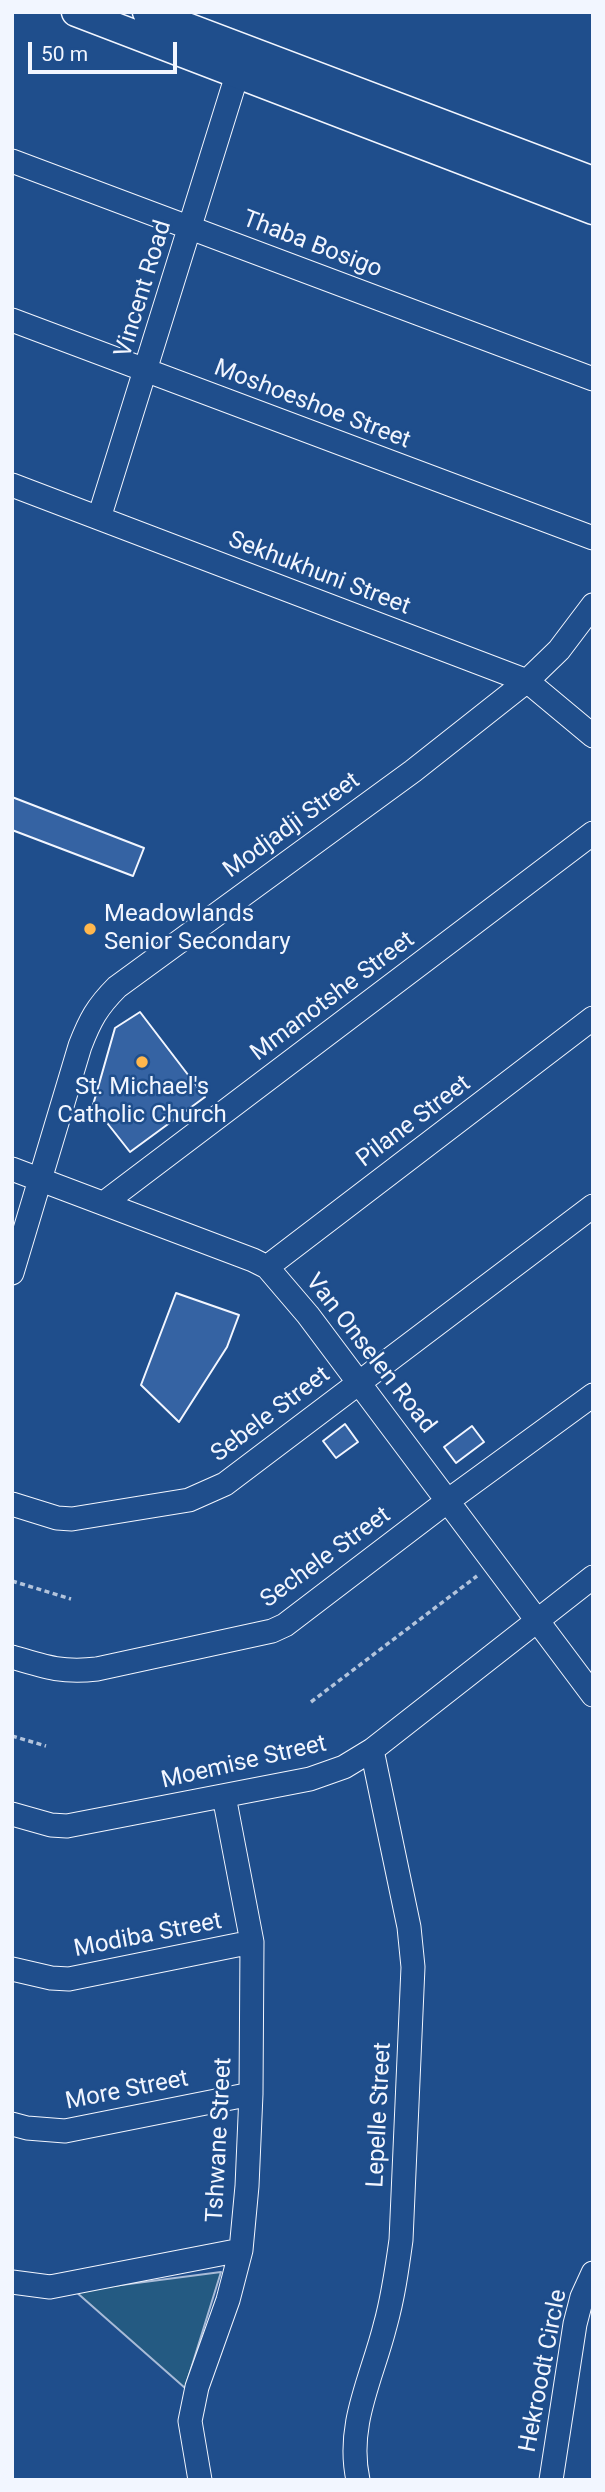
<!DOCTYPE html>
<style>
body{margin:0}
#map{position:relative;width:605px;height:2492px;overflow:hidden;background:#1f4e8c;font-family:Roboto,sans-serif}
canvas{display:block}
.frame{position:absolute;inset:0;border:14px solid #f2f6ff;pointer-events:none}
.scale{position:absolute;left:28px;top:42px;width:149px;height:32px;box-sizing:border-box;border:4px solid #f2f6ff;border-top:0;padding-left:9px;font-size:21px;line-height:24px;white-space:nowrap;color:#f2f6ff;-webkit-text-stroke:5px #1f4e8c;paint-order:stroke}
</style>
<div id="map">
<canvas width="605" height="2492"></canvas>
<div class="frame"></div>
<div class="scale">50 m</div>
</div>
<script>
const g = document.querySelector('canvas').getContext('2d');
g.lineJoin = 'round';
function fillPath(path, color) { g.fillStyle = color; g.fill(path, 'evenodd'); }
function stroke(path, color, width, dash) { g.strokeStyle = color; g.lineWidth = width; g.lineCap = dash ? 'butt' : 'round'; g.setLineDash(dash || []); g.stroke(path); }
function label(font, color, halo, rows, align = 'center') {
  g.font = font + ' Roboto,sans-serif'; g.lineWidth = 5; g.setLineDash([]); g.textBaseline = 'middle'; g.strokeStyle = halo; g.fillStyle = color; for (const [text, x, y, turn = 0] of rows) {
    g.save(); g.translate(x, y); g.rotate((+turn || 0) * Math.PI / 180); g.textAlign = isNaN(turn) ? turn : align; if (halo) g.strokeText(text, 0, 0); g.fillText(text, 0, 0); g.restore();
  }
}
const green = new Path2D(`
 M221,2272L185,2388L75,2291Z`);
const building = new Path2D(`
 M12,797L144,848L133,876L12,830Z
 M140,1012L205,1097L130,1152L93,1105L115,1028Z
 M176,1293L239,1315L227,1347L179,1422L141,1385Z
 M345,1424L358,1442L336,1458L323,1441Z
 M472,1426L484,1442L456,1463L444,1447Z`);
const path = new Path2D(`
 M12,1581L71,1599
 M311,1702L477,1576
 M12,1736L46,1746`);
const minor = new Path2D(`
 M12,161L593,379
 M12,320L593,538
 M12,485L527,681L593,736
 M99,518L237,75
 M12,1169L253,1260L267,1267L308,1315L593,1695
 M104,1203L593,833
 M267,1267L593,1018
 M12,1273L80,1046C90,1020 97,1007 117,987L413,771L527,681L559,650L593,605
 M12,1504L57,1518L72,1519L189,1500L225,1484L593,1206
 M12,1657C45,1667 62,1673 97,1669L272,1631L285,1625L449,1500L593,1395
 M12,1814L51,1825L67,1826L310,1779L344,1767L372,1750L593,1577
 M12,1969L51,1978L69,1979L252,1942
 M12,2124L27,2128L65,2131L251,2094
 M12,2282L50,2287L241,2250
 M200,2480L190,2421L197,2387L228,2300L241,2250L247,2186L251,2094L252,1942L224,1796
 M358,2480C346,2425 372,2378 385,2326C393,2298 397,2269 401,2240L413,1967L409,1927L372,1750
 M551,2480L575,2324L582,2297L593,2273`);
const major = new Path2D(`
 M76,12L593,210
 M147,12L593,181`);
const markers = [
 [90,929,7,"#ffb74d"],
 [142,1062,7,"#ffb74d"]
];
const streetNames = [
 ["Thaba Bosigo",312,245,21],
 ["Vincent Road",144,289,-73],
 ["Moshoeshoe Street",312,405,21],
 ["Sekhukhuni Street",319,574,21],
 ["Modjadji Street",292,826,-36],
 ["Mmanotshe Street",333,997,-37],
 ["Pilane Street",414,1122,-37],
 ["Van Onselen Road",370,1354,52],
 ["Sebele Street",271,1415,-37],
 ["Sechele Street",326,1558,-36],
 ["Moemise Street",244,1763,-13],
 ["Modiba Street",148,1936,-11],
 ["More Street",127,2091,-11],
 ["Lepelle Street",380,2115,-87],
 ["Tshwane Street",220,2140,-87],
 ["Hekroodt Circle",544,2371,-79]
];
const poiNames = [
 ["Meadowlands",104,915],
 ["Senior Secondary",104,943],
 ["St. Michael's",142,1088,"center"],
 ["Catholic Church",142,1116,"center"]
];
fillPath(green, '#245a82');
stroke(green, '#a8bbd7', 2);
fillPath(building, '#3563a3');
stroke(building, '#f2f6ff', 2);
stroke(minor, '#f2f6ff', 25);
stroke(major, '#f2f6ff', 31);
stroke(path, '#b3c4dc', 3.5, [5, 3.5]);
stroke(minor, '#1f4e8c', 23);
stroke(major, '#1f4e8c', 28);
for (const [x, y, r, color] of markers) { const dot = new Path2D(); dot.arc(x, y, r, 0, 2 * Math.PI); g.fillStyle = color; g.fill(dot); stroke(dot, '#1f4e8c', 2.5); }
label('24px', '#f2f6ff', '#1f4e8c', streetNames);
label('24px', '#f2f6ff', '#1f4e8c', poiNames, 'left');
</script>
